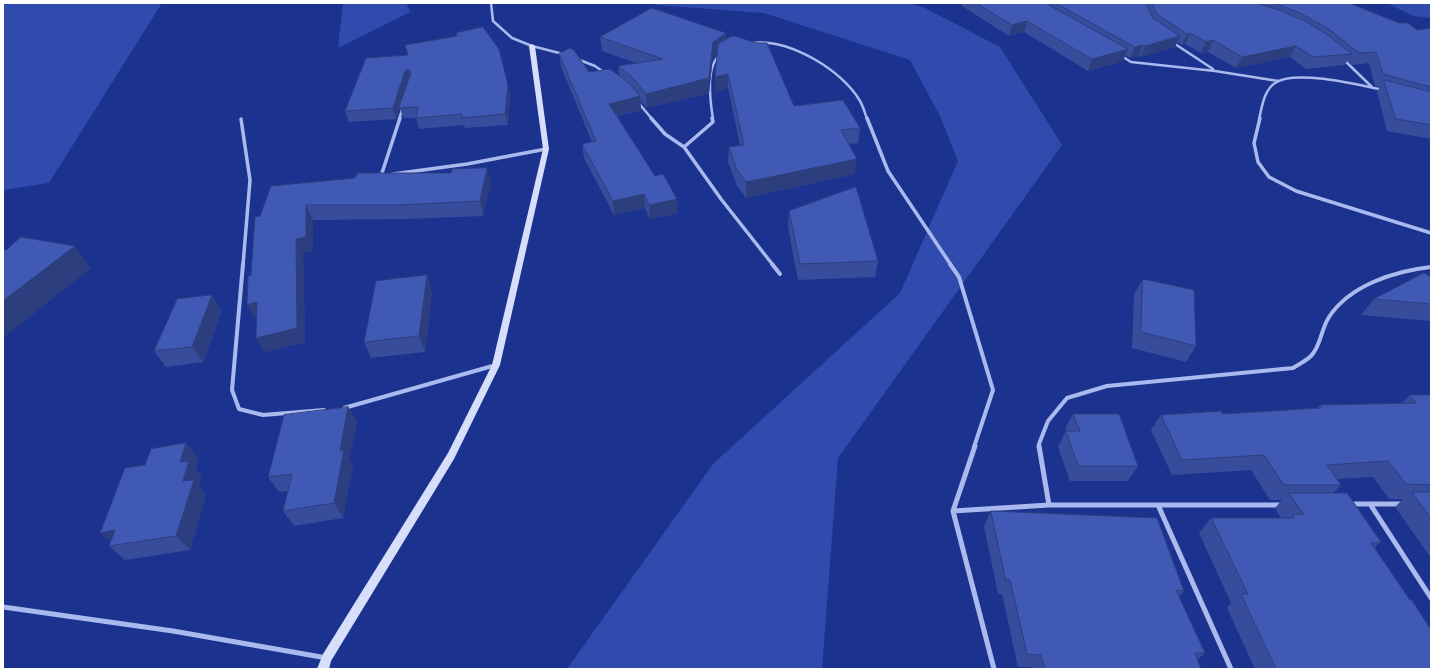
<!DOCTYPE html>
<style>
body{margin:0}
#map{position:relative;width:1434px;height:672px;overflow:hidden;background:#1b338f;font-family:"Exo 2",sans-serif}
canvas{display:block}
.frame{position:absolute;inset:0;border:4px solid #fff;pointer-events:none}
</style>
<div id="map">
<canvas width="1434" height="672"></canvas>
<div class="frame"></div>
</div>
<script>
const g = document.querySelector('canvas').getContext('2d');
g.lineJoin = 'round';
function fillPath(path, color) { g.fillStyle = color; g.fill(path, 'evenodd'); }
function stroke(path, color, width, dash) { g.strokeStyle = color; g.lineWidth = width; g.lineCap = dash ? 'butt' : 'round'; g.setLineDash(dash || []); g.stroke(path); }
const green = new Path2D(`
 M3,3H162L49,183L3,190Z
 M343,3H406L410,12L338,48Z
 M652,3H909L925,8L1000,47L1062,145L838,458L822,669H567L713,464L900,293L958,161L940,116L910,60L764,13L657,5Z
 M1387,3H1431V18L1413,16Z`);
const streetFar3 = new Path2D(`
 M491,3L493,21L512,38L532,46L563,54
 M1172,42L1213,69
 M752,43C789,38 842,70 860,101C863,106 865,113 867,119
 M1120,55L1131,62L1215,71L1278,81
 M577,59L595,66L605,73
 M1344,60L1372,87
 M637,101L652,119
 M399,119L403,107
 M713,119C710,100 705,64 722,53
 M1259,119C1262,107 1264,90 1275,83C1294,69 1360,85 1383,90`);
const streetFar2 = new Path2D(`
 M651,118L665,134L684,147L721,199L773,265
 M867,118L888,171L951,265
 M1260,118L1254,143L1258,162L1269,177L1296,191L1431,233
 M241,119L250,180L243,265
 M684,147L713,122L712,118
 M393,174L467,164L546,149
 M381,176L400,118`);
const streetFar1 = new Path2D(`
 M243,264L232,390L239,409L263,415L324,410
 M772,264L780,274
 M950,264L959,277L993,390L974,447
 M344,408L496,365
 M1039,447V444L1048,421L1067,398L1107,386L1293,368C1299,364 1306,361 1311,356C1321,346 1321,329 1329,317C1350,285 1395,271 1431,267`);
const street = new Path2D(`
 M975,446L953,511L994,669
 M1039,446L1049,505
 M1349,504H1403
 M1370,504L1431,598
 M1158,505L1231,669
 M953,511L1049,505H1283
 M3,607L173,631L327,658`);
const secondary = new Path2D(`
 M532,44L535,46L549,149L500,365L454,459L331,661L329,669H317L323,654L448,453L492,365L543,149L529,46Z`);
const wall = new Path2D(`
 M962,3H1353L1352,5L1417,30L1431,28V139L1387,131L1377,92L1380,87L1375,86L1369,63L1352,65L1347,61L1345,65L1306,69L1290,57L1236,68L1208,52L1201,53L1185,44L1182,45L1177,42L1175,47L1141,57L1139,56L1130,58L1125,55L1123,61L1088,71L1024,32L1009,36L962,6Z
 M456,33L508,85L510,96L508,125L465,128L464,125L419,129L416,118H403L400,108L396,119L349,122L345,111L408,55L456,36Z
 M600,37L726,39L794,106L860,128L858,143L849,144L855,174L746,198L737,186L728,162L729,147L740,145L728,88L715,92V77L717,53L713,56L709,93L647,108L640,100L641,110L617,116L678,213L650,219L645,208L614,215L584,158L582,144L592,142L561,67L559,54L589,72L619,75L618,66L636,63L602,51Z
 M451,173L491,182L483,216L405,219L313,220V251L303,253L305,342L264,352L256,338V319H255L247,305L251,275L255,217Z
 M789,211L878,261L875,277L798,280L788,227Z
 M1431,277V321L1361,315L1374,299Z
 M1143,279L1196,346L1186,362L1132,348L1134,294Z
 M432,291L425,352L371,358L364,342Z
 M212,295L222,311L203,362L166,367L154,351Z
 M1410,395H1431V558L1395,507L1403,499H1389L1373,477L1337,479L1341,485L1333,493L1381,542L1375,547L1431,669H1255L1227,608L1231,603L1199,533L1211,518H1281L1275,508L1282,500H1270L1251,470L1172,475L1151,430L1161,415L1223,414L1317,408L1320,405L1402,403Z
 M348,407L357,422L349,460L353,465L343,518L294,526L283,511L288,491L279,492L268,477Z
 M1073,414L1138,466L1128,481H1070L1058,447L1066,431L1065,429Z
 M199,459L195,468L202,476L199,486L206,495L190,550L125,560L109,546L111,542L100,533L145,465Z
 M991,511L1184,591L1179,596L1205,653L1197,660L1201,669H1032V667H1018L1002,594H998L984,526Z`);
const shadedWall = new Path2D(`
 M1027,21L1024,32L1009,36L1012,25Z
 M726,33V47L713,56L709,93L647,108L646,94Z
 M1190,33L1185,44L1182,45L1187,34Z
 M1180,36L1175,47L1141,57L1145,46Z
 M1213,40L1208,52L1201,53L1206,42Z
 M1143,45L1139,56L1130,58L1135,47Z
 M1296,46L1290,57L1236,68L1242,57Z
 M1128,49L1123,61L1088,71L1092,59Z
 M408,69L411,79L408,81L396,119L393,108L405,71Z
 M728,74V88L715,92V77Z
 M508,85L510,96L508,125L505,114Z
 M640,96L641,110L610,117L609,104Z
 M857,159L855,174L746,198V182Z
 M487,168L491,182L483,216L480,201Z
 M644,194L645,208L614,215L613,201Z
 M677,199L678,213L650,219L649,205Z
 M306,205L313,220V251L303,253L305,342L264,352L256,338Z
 M75,246L91,268L3,338V301Z
 M427,275L432,291L425,352L419,336Z
 M212,295L222,311L203,362L192,347Z
 M257,302L265,317L255,319L247,305Z
 M348,407L357,422L349,460L353,465L343,518L334,503L340,451Z
 M186,443L199,459L195,468L202,476L199,486L206,495L190,550L176,536L183,481L180,462Z
 M115,530L114,545L100,533Z`);
const building = new Path2D(`
 M977,3H1045L1128,49L1092,59L1027,21L1012,25Z
 M1056,3H1146L1153,18L1180,36L1145,46L1143,45L1135,47Z
 M1152,3H1257L1279,10L1307,22L1326,34L1352,54L1313,57L1296,46L1242,57L1213,40L1206,42L1190,33L1187,34L1157,14Z
 M1275,3H1349L1399,23H1408L1417,30L1431,28V87L1383,74L1376,52L1359,53L1329,29L1300,13Z
 M652,8L726,33L713,42L709,78L646,94L633,78L618,66L663,59L600,37Z
 M483,27L499,49L508,85L505,114L462,118V114L416,118L418,107L400,108L399,106L411,73L408,69L405,71L393,108L345,111L366,58L408,55L405,45L457,36L456,33Z
 M734,36L757,43H767L794,106L843,100L860,128L841,130L857,159L746,182L737,170L729,147L744,145L728,74L715,77L718,44L730,37Z
 M570,48L574,50L589,72L610,69L629,83L640,96L609,104L655,176L663,174L677,199L649,205L644,194L613,201L582,144L596,141L559,54Z
 M1384,80L1431,92V125L1396,119Z
 M487,168L480,201L400,205H306V237L296,239L297,328L256,338L257,302L247,305L248,276L251,275L255,217L260,216L271,186L355,178L357,173H451L452,169Z
 M856,187L878,261L800,264L789,211Z
 M21,237L75,246L3,301V249L6,250Z
 M1424,273L1431,277V304L1374,299Z
 M427,275L419,336L364,342L376,281Z
 M1143,279L1194,290L1196,346L1141,332Z
 M212,295L192,347L154,351L177,299Z
 M1410,395H1431V485L1406,484L1388,461L1327,465L1341,485H1284L1264,455L1182,460L1161,415L1221,411L1223,414L1321,408L1320,405L1416,403Z
 M348,407L340,451L344,450L334,503L283,511L292,474L268,477L284,415Z
 M1073,414H1119L1138,466H1078L1066,431H1080Z
 M186,443L180,462L189,461L183,481L194,480L176,536L109,546L115,530L100,533L125,468L145,465L151,449Z
 M1412,492H1431V518Z
 M1289,493H1347L1381,542L1371,543L1410,600H1412L1431,630V669H1276L1241,594H1248L1211,518H1294L1292,515L1303,514Z
 M991,511L1157,518L1184,591L1176,590L1205,653H1195L1201,669H1045L1041,655L1027,654L1010,580H1006Z`);
fillPath(green, '#2f4bad');
stroke(streetFar3, '#aab9ee', 2.5);
stroke(streetFar2, '#aab9ee', 3.5);
stroke(streetFar1, '#aab9ee', 4);
stroke(street, '#aab9ee', 5);
fillPath(secondary, '#d7defa');
fillPath(wall, '#374d9c');
fillPath(shadedWall, '#2d3e7f');
fillPath(building, '#4059b5');
stroke(building, '#2d3e7f', 1);
</script>
